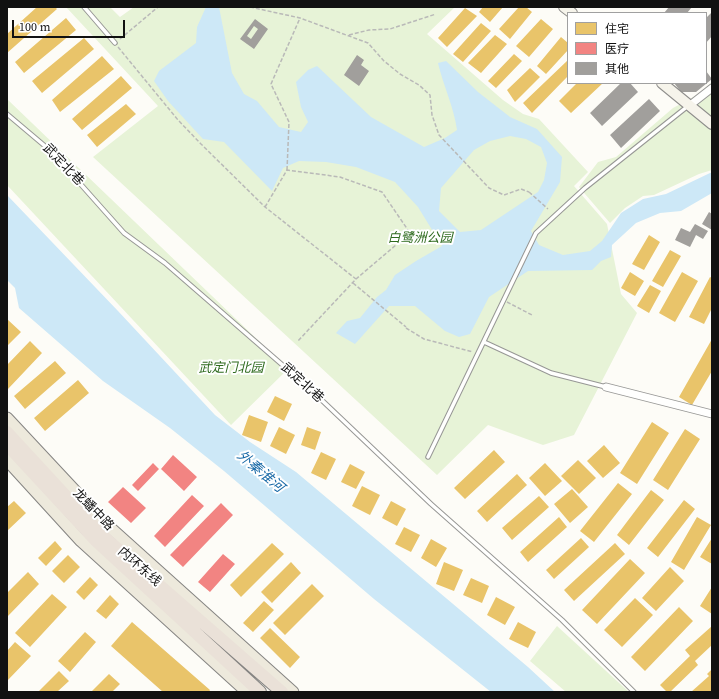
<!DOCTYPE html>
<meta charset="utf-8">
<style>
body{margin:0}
#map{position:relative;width:719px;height:699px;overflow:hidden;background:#fdfcf7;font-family:"Source Serif 4","Noto Sans SC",serif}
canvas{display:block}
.frame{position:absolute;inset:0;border:8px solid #111;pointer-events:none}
.legend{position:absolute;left:567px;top:12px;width:140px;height:72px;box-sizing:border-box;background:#fff;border:1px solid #a0a0a0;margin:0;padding:5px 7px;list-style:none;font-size:12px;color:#111}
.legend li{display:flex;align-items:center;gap:8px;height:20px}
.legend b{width:20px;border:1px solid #a0a0a0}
.scale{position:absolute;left:12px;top:20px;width:113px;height:18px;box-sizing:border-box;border:2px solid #111;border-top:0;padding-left:5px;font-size:12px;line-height:14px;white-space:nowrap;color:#111;-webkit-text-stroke:3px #fff;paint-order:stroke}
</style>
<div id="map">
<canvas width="719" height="699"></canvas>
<div class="frame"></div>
<ul class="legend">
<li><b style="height:11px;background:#e9c46a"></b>住宅</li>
<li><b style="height:11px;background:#f28482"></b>医疗</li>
<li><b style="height:11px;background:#a19f9c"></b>其他</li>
</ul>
<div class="scale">100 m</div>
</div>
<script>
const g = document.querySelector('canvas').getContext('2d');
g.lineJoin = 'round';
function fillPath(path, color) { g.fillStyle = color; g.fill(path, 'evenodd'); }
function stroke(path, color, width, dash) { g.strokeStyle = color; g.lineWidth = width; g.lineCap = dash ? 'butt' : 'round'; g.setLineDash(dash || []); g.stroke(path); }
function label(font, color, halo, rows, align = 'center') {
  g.font = font + ' "Source Serif 4","Noto Sans SC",serif'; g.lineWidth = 4; g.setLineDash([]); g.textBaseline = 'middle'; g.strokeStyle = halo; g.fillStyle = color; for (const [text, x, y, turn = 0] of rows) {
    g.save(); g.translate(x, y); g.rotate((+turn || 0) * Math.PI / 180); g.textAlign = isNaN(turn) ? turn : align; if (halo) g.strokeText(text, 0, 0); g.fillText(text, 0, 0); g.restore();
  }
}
const green = new Path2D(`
 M66,7H110L120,17L134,7H455L427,34L503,100L523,114L539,119L588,172L574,186L607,224L621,294L637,313L574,435L543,445L488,425L437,475L93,157L158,106Z
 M712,82V170L699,174L654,195L643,196L625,208L610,223L579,187L598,162L616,157L673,108L699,94Z
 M7,99L288,369L231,425L7,185Z
 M557,626L629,692H566L530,661Z`);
const water = new Path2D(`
 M206,7H219L232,73L244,94L257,101L279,127L301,132L308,122L301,107L296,82L308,70L317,66L371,117L424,147L445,138L457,130C454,107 443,85 438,63L446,61L478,92L510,117L537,129L562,157L560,182L531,231L539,245L563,255L590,251L602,241L621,213L643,199L666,194L710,173H712V193L681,211L660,213L636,223L612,245L611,257L601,261L592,270L528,271L489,297L470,334L459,337L445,331L415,306H389L355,344L336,333L347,321L360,318L377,297L386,290L395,275L416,261L442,246L418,207L395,182L356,167L326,162L299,161L283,168L272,191L224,142L203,139L168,101L154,81L159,71L196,43L197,27ZM510,136L526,139L541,147L547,163L544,180L538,192L481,230L460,232L439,211L441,188L474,150L490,141Z
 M7,195L118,311L215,415L250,442L296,472L528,667L555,692H491L374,599L224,471L170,428L103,381L19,308L15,288L7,280Z`);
const homes = new Path2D(`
 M37,7H55L57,9L7,53V34Z
 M483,7H503L490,22L479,12Z
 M519,7H526L532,12L510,39L499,29Z
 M465,8L477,16L447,47L438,38Z
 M66,18L76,30L24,73L15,62Z
 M541,19L553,29L529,57L516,46Z
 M481,23L491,31L463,62L453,54Z
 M495,35L507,44L481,73L468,63Z
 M561,37L568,43V50L546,74L537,66Z
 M84,38L94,49L42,93L32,81Z
 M514,54L522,61L496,88L488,81Z
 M102,56L114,69L60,112L52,100Z
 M568,60V76L532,113L523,103Z
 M530,68L540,77L515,102L507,90Z
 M121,76L132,88L82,130L72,119Z
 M577,83H603L571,113L559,101Z
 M126,104L136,114L97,147L87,135Z
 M649,235L660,242L644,270L632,264Z
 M670,250L681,256L663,287L652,281Z
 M630,272L644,281L635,296L621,288Z
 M682,272L698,281L675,322L659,313Z
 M710,277L712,278V308L704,324L689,317Z
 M650,285L661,291L649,313L637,306Z
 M7,319L21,332L7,346Z
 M712,339V371L692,405L679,397Z
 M30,341L42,353L8,389L7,365Z
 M55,361L66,373L25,409L14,396Z
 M78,380L89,393L45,431L34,418Z
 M275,396L292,404L284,421L267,412Z
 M249,415L268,422L261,442L242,435Z
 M652,422L669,433L637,484L620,473Z
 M279,427L295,435L286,454L270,446Z
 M307,427L321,432L315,450L301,445Z
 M685,429L700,439L668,490L653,480Z
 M604,445L620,463L603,478L587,461Z
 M494,450L505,462L465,499L454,488Z
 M321,452L336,459L326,480L311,473Z
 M578,460L596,478L579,494L561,476Z
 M545,463L562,481L545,496L529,478Z
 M350,464L365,472L356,489L341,482Z
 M517,474L527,485L487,522L477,511Z
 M618,483L632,494L594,542L580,531Z
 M362,486L380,495L370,515L352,506Z
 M572,489L588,507L570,523L554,504Z
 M651,490L664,500L629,545L617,535Z
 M539,496L549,507L512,540L502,528Z
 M684,500L695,509L658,557L647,548Z
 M14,501L26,513L7,531V507Z
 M391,501L406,509L397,526L382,518Z
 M559,517L567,527L528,562L520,552Z
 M697,517L711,525L684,570L671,562Z
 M404,527L420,535L411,552L395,544Z
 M581,538L589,547L554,579L546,570Z
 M712,538V564L700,557Z
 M431,539L447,548L436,567L421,558Z
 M55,541L62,549L46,566L38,558Z
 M272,543L284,554L241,597L230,585Z
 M615,543L625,554L574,601L564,590Z
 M68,555L80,567L64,583L52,571Z
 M630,559L645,573L597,624L582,610Z
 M291,562L301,573L272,603L261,592Z
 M444,562L463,570L454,591L436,584Z
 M670,567L684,581L656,611L642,598Z
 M28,572L39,584L7,617V593Z
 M90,577L98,585L84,600L76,592Z
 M471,578L489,586L482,603L463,595Z
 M312,584L324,596L285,635L273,623Z
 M712,587V614L700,606Z
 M52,594L67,607L30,647L15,633Z
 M110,595L119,604L106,619L96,611Z
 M496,597L515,607L505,625L487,615Z
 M635,598L653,615L622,647L604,630Z
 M264,601L274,610L253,632L243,623Z
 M679,607L693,621L645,671L631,657Z
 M132,622L210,690L209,692H163L111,646Z
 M518,622L536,632L528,648L509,639Z
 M712,626V645L695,661L698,665L670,692H667L660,685L690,656L685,650Z
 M270,628L300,657L290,668L260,638Z
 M85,632L96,642L70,672L58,661Z
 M15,642L31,656L7,681V651Z
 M712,669V692H691L709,676L707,674Z
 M59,671L69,681L57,692H38Z
 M109,674L120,684L112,692H91Z`);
const health = new Path2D(`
 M173,455L197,477L184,491L161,469Z
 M153,463L159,469L138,491L132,485Z
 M123,487L146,508L131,523L108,502Z
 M192,495L204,506L165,547L154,536Z
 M221,503L233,515L183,567L170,555Z
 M223,554L235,564L210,592L198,582Z`);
const building = new Path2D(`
 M669,7H692L687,13H664Z
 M712,12V36L706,43V18Z
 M255,19L268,29L254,49L240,39ZM254,26L258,29L251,39L247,36Z
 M357,55L364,60L361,65L369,71L359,86L344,75Z
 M706,71L712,79L696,92H681L674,83H706Z
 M621,83H630L638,92L602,126L590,113Z
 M649,99L660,111L621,148L610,135Z
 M709,212L712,214V230L702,224Z
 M695,224L708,231L703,239L696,235L690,247L675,240L681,228L690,232Z`);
const path = new Path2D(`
 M250,7L300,18L368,43L384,61L400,74L419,85L430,95L432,115L439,135L489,188L504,195L521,189L529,192
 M349,35L369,30L390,29L436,14
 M120,39L158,7
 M118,47L178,120L201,144L265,207L356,279
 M289,122L271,84L300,18
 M265,207L287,170L340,177L382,192L410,233L356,279L297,342
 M353,283L406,327
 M507,302L532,315
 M406,328L424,339L473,352`);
const lane = new Path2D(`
 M84,7L115,43
 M7,114L52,152L124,233L165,263L309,388L431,504L562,620L634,692
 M484,342L551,373L606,387
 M428,457L536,233L585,188L688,106`);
const street = new Path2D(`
 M689,106L712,88
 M606,387L712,414`);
const secondary = new Path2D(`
 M564,7L572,13
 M662,83L712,124`);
const primary = new Path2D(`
 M7,418L105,523L293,692
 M7,460L81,541L247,692`);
const highway = new Path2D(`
 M7,432L102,535L282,692
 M7,445L95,540L260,692`);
const pathBridge = new Path2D(`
 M287,170L289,122
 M529,192L548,209`);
const streetNames = [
 ["武定北巷",63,165,46],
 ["武定北巷",302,383,42],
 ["龙蟠中路",93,510,46],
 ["内环东线",139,567,41]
];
const parkNames = [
 ["白鹭洲公园",420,239],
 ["武定门北园",231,369]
];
const waterNames = [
 ["外秦淮河",260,472,40]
];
fillPath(green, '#e7f3d7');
fillPath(water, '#cde8f7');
fillPath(homes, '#e9c46a');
fillPath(health, '#f28482');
fillPath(building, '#a19f9c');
stroke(lane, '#979795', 5.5);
stroke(street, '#979795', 9);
stroke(secondary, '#8e8d8b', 12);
stroke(primary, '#858482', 13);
stroke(highway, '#858482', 14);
stroke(path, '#b9b9b8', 1.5, [4, 2]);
stroke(lane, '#fffffe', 3.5);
stroke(street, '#fffffe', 7);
stroke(secondary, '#f6f4eb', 10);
stroke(primary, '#ede9dc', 11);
stroke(highway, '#eae1d8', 12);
stroke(pathBridge, '#b9b9b8', 1.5, [4, 2]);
label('13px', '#111', '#fff', streetNames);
label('italic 13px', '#2f6b1f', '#fff', parkNames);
label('italic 14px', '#1768a6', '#fff', waterNames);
</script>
